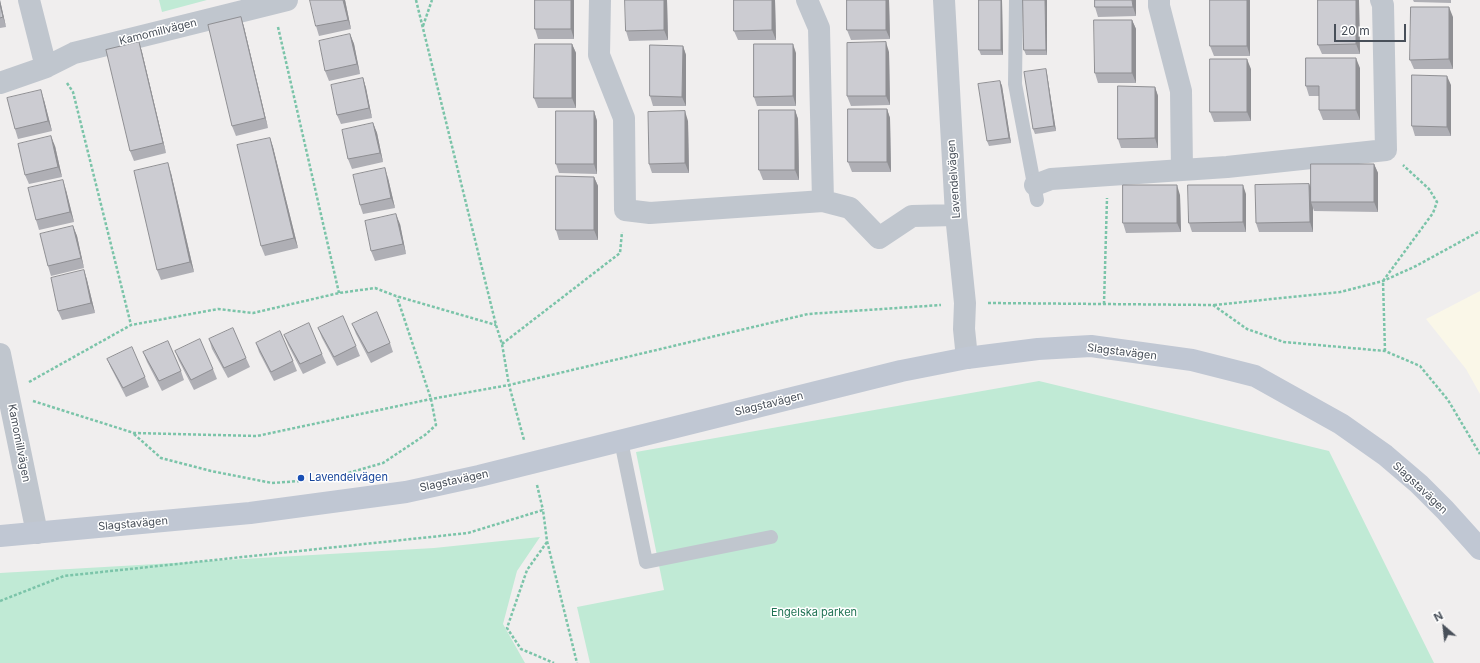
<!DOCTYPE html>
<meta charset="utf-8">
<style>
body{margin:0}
#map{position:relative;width:1480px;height:663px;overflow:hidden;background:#f0eeee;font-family:Inter,sans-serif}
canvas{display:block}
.north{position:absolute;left:1424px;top:607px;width:40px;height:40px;-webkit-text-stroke:3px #fff;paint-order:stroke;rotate:332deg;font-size:11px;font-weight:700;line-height:16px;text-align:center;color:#484f59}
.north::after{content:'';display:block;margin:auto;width:14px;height:18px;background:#484f59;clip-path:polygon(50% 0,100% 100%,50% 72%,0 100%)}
.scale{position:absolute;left:1334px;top:24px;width:72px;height:18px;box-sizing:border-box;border:2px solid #484f59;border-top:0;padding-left:5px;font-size:12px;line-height:14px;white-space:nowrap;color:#484f59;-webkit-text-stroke:3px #fff;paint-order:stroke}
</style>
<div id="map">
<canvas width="1480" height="663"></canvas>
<div class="north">N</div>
<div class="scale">20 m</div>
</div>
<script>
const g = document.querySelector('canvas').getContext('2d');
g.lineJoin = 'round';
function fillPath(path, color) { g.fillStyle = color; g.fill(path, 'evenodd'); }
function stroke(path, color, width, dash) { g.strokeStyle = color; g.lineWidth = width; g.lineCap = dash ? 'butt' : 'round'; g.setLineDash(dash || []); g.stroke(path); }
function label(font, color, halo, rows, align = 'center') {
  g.font = font + ' Inter,sans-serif'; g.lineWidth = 3; g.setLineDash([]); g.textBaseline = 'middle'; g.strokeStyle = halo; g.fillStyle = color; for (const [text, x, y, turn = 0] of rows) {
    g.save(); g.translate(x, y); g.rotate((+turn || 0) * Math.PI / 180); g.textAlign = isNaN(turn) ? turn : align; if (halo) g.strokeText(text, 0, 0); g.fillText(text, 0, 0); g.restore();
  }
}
const commercial = new Path2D(`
 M1480,291V394L1466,369L1426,319Z`);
const green = new Path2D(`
 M159,0H207L162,12Z
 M1039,381L1329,451L1434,663H590L577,607L664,590L636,452Z
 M540,537L517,571L503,624L525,663H0V573L434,548Z`);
const path = new Path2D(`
 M416,0L496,325L502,344L509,385L524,440
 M423,26L432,0
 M278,27L339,293
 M67,83L73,92L131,325
 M988,303L1213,305L1247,329L1284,342L1385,351L1420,366L1448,400L1480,454
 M1104,304L1107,198
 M1214,305L1340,292L1383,281L1416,266L1480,231
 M502,344L620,253L622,232
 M1385,351L1383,281L1433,213L1437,202L1429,189L1403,165
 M29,382L131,325L218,309L253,313L339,293L375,288L396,296L496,325
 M33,401L134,433L257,436L431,399L509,385L808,314L941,305
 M134,434L161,458L211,471L272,483L299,481
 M334,477L383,463L425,435L436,425L431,399L397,297
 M537,485L543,510
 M547,542L527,570L507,628L521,649L554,663
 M0,601L64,576L468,533L543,510L547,541L577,663`);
const lane = new Path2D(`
 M1016,0L1015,84L1037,200
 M621,441L646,562L771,537`);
const street = new Path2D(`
 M29,0L46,67
 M600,0L599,55L624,118L625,210L650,213L823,201
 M807,0L819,28L823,201L850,208L879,238L912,216L956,215
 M944,0L956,215L965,303L964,329L967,358
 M1159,0V6L1181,91L1182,170L1227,167L1386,150L1383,5L1381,0
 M0,83L46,67L74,53L287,0
 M1035,185L1051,179L1182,170
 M0,354L37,533`);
const secondary = new Path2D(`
 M0,536L250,513L406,492L479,476L901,371L967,358L1038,349L1091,346L1192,360L1255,376L1341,424L1385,455L1419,484L1445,510L1480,549`);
const wall = new Path2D(`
 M0,0L6,27L0,28Z
 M345,0L351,29L319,36L316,26Z
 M535,0H574V39H538L535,29Z
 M667,0L668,40L629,41L626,31Z
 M775,0L776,40H738L734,31Z
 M847,0H889L890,39L851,40L847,30Z
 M1002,0L1003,55H981L979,50Z
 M1023,0H1047V55H1026L1024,50Z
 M1095,0H1136V16L1098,17L1095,7Z
 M1318,0H1359L1360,54H1322L1318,45Z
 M1413,0H1451V3L1414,2Z
 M1250,2V56H1214L1210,46Z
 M241,17L244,27L268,128L236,136L232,126Z
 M1453,17V69H1414L1410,60Z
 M1132,20L1136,29V83H1098L1095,73Z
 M350,34L354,44L360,74L329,81L325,71Z
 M139,42L142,52L166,153L134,161L130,151Z
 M572,44L576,53V108H538L534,98Z
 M683,46L686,55V106H653L650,96Z
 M889,52L890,105L851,106L847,96Z
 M796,53V106H757L754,97Z
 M1360,68V120H1323L1319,110V96H1309L1306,86Z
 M1046,69L1047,74L1056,131L1035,134L1033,129Z
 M1251,69V121L1214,122L1210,112Z
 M363,78L366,88L372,118L341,124L337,115Z
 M1000,81L1002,86L1011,143L989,146L987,141Z
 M1451,85V136H1415L1412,126Z
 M1155,87L1158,96V148H1121L1118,139Z
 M44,100L52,131L18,139L15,129Z
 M887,109L890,118L891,172H852L848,162Z
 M795,110L798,119L799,180H763L759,170Z
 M594,111L597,121V174L559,173L556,164Z
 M688,121L689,173H652L649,164Z
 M373,123L377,133L383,162L352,169L348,159Z
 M270,138L273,147L298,248L265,256L261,246Z
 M55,146L62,177L29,184L25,175Z
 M1374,164L1378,173V212L1314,211L1313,208V232H1259L1256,223L1309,184L1311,188Z
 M171,173L194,272L161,280L157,270Z
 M594,177L598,186V240H559L556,230Z
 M388,178L395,208L363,214L360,205Z
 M66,190L74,222L39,230L36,220Z
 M1246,194V232H1192L1189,223Z
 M1180,195L1181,232L1126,233L1123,223Z
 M400,224L406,254L375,261L371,251Z
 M73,226L77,236L84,268L51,276L48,266Z
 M84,270L87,280L95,313L62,320L58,311Z
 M352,324L390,343L393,352L371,363L356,334Z
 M318,328L356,346L360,356L337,366L322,338Z
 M284,335L322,354L326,363L303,374L288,345Z
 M209,339L246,358L250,367L228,378L212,349Z
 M256,343L293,361L297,371L274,381L259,352Z
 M175,351L213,369L217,379L194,390L179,361Z
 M143,352L181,371L184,380L162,391L147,362Z
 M107,359L145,377L149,387L126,397L111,368Z`);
const shadedWall = new Path2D(`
 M0,0L6,27L3,17L0,4Z
 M343,0H345L351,29L348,20Z
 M571,0H574V39L571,29Z
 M664,0H667L668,40L664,30Z
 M772,0H775L776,40L772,30Z
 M886,0H889L890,39L886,30Z
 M1001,0H1002L1003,55L1001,50Z
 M1045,0H1047V55L1046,50Z
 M1132,0H1136V16L1133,7Z
 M1247,0H1250V56L1247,46Z
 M1356,0H1359V1L1360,54L1356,44Z
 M1449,7L1453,17V69L1449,59Z
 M241,17L244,27L268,128L265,118Z
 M1132,20L1136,29V83L1132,73Z
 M350,34L354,44L360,74L357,64Z
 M139,42L142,52L166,153L163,143Z
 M886,42L889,52L890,105L886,96Z
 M572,44L576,53V108L572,98Z
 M793,44L796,53V106L793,96Z
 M683,46L686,55V106L682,97Z
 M1356,58L1360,68V120L1356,110Z
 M1247,59L1251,69V121L1247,112Z
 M1046,69L1047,74L1056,131L1054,126Z
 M1447,76L1451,85V136L1447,127Z
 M363,78L366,88L372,118L369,108Z
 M1000,81L1002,86L1011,143L1009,138Z
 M1155,87L1158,96V148L1155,138Z
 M41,90L44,100L52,131L48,121Z
 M887,109L890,118L891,172L887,162Z
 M795,110L798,119L799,180L795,170Z
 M594,111L597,121V174L594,164Z
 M685,111L688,121L689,173L685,163Z
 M373,123L377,133L383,162L380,153Z
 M51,136L55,146L62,177L58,167Z
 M270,138L273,147L298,248L294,238Z
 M168,163L171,173L194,272L190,262Z
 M1374,164L1378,173V212L1374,202Z
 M385,168L388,178L395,208L391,198Z
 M594,177L598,186V240L594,230Z
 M63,180L66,190L74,222L70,212Z
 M1309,184L1313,194L1311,202L1313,208V232L1310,222Z
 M1177,185L1180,195L1181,232L1177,223Z
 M1243,185L1246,194V232L1243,222Z
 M396,214L400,224L406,254L403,244Z
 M73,226L77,236L84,268L81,258Z
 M84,270L87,280L95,313L91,303Z`);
const building = new Path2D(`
 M310,0H343L348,20L316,26Z
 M535,0H571V29H535Z
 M625,0H664V30L626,31Z
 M734,0H772V30L734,31Z
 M847,0H886V30H847Z
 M979,0H1001V50H979Z
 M1023,0H1045L1046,50H1024Z
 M1095,0H1132L1133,7H1095Z
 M1210,0H1247V46H1210Z
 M1318,0H1356V44L1318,45Z
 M0,4L3,17L0,18Z
 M1411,7H1449V59L1410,60Z
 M241,17L265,118L232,126L208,25Z
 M1094,20H1132V73H1095Z
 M350,34L357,64L325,71L319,41Z
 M139,42L163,143L130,151L106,50Z
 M886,42V96H847V43Z
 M535,44H572V98H534Z
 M754,44H793V96L754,97Z
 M650,45L683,46L682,97L650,96Z
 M1306,58H1356V110H1319V86H1306Z
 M1210,59H1247V112H1210Z
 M1046,69L1054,126L1033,129L1024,72Z
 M1412,75L1447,76V127L1412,126Z
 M363,78L369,108L337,115L331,85Z
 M1000,81L1009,138L987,141L978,84Z
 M1118,86L1155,87V138L1118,139Z
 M41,90L48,121L15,129L7,98Z
 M848,109H887V162H848Z
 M759,110H795V170H759Z
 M556,111H594V164H556Z
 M685,111V163L649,164L648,112Z
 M373,123L380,153L348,159L342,130Z
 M51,136L58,167L25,175L18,144Z
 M270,138L294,238L261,246L237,145Z
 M168,163L190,262L157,270L134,171Z
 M1311,164H1374V202H1311Z
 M385,168L391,198L360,205L353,175Z
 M556,176L594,177V230H556Z
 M63,180L70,212L36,220L28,188Z
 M1309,184L1310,222L1256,223L1255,185Z
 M1123,185H1177V223H1123Z
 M1188,185H1243V222L1189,223Z
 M396,214L403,244L371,251L365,221Z
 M73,226L81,258L48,266L40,234Z
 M84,270L91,303L58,311L51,278Z
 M377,312L390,343L368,353L352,324Z
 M343,316L356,346L334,357L318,328Z
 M309,323L322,354L300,364L284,335Z
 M233,328L246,358L224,368L209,339Z
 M280,331L293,361L271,372L256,343Z
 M200,339L213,369L191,380L175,351Z
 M168,341L181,371L159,381L143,352Z
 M132,347L145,377L123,388L107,359Z`);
const markers = [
 [301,478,4,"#1a4fb4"]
];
const streetNames = [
 ["Kamomillvägen",158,32,-14],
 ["Lavendelvägen",954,179,-94],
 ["Slagstavägen",1122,352,7],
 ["Slagstavägen",769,404,-14],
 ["Kamomillvägen",19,443,79],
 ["Slagstavägen",454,481,-12],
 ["Slagstavägen",1420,488,43],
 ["Slagstavägen",133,524,-5]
];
const transitNames = [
 ["Lavendelvägen",309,478]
];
const parkNames = [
 ["Engelska parken",814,613]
];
fillPath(commercial, '#faf7e8');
fillPath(green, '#c0ead5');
stroke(path, '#7bc4a9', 2.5, [3, 2]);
stroke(lane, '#c0c6ce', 14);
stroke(street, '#c0c6ce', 22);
stroke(secondary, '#c0c7d3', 22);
fillPath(wall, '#afafb5');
fillPath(shadedWall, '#8f8f93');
fillPath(building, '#ccccd2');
stroke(building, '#8f8f93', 1);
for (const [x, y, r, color] of markers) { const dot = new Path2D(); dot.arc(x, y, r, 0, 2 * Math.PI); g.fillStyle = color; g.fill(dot); stroke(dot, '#fff', 1.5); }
label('11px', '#484f59', '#fff', streetNames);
label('11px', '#164399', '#fff', transitNames, 'left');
label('11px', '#207354', '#fff', parkNames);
</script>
